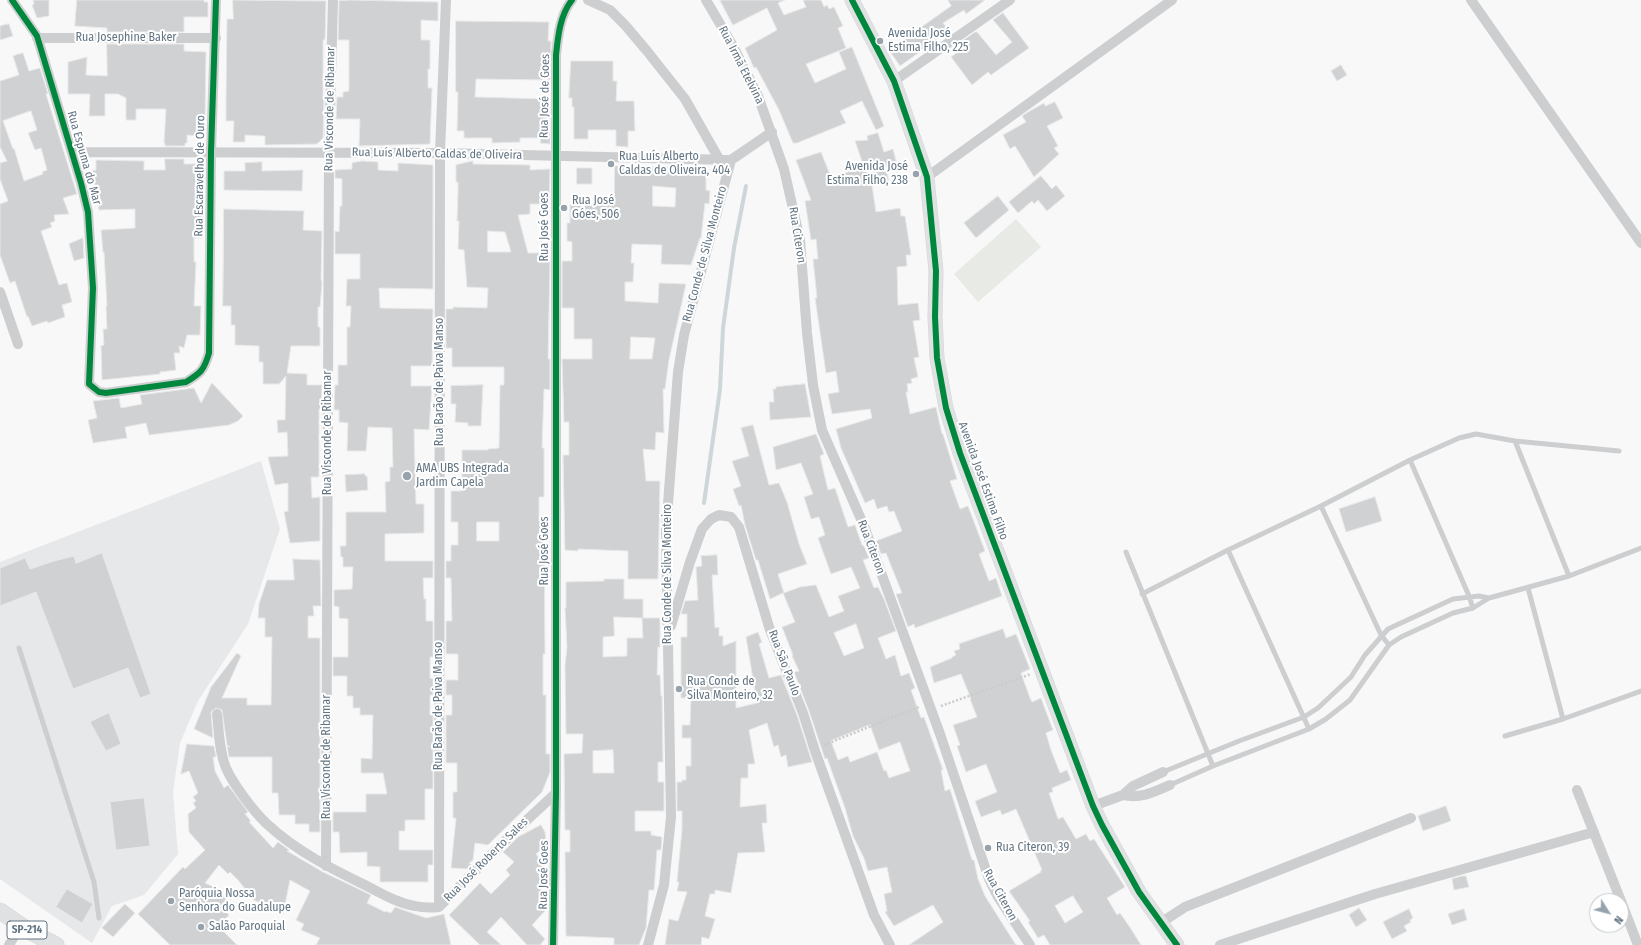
<!DOCTYPE html>
<meta charset="utf-8">
<style>
body{margin:0}
#map{position:relative;width:1641px;height:945px;overflow:hidden;background:#f8f8f8;font-family:"Fira Sans Condensed",sans-serif}
canvas{display:block}
.north{position:absolute;left:1589px;top:893px;width:40px;height:40px;box-sizing:border-box;background:#fff;border:1px solid #c1c8cd;border-radius:50%;rotate:126deg;font-size:11px;font-weight:700;line-height:16px;text-align:center;color:#637583}
.north::after{content:'';display:block;margin:auto;width:14px;height:18px;background:#97a3ac;clip-path:polygon(50% 0,100% 100%,50% 72%,0 100%)}
</style>
<div id="map">
<canvas width="1641" height="945"></canvas>
<div class="north">N</div>
</div>
<script>
const g = document.querySelector('canvas').getContext('2d');
g.lineJoin = 'round';
function fillPath(path, color) { g.fillStyle = color; g.fill(path, 'evenodd'); }
function stroke(path, color, width, dash) { g.strokeStyle = color; g.lineWidth = width; g.lineCap = dash ? 'butt' : 'round'; g.setLineDash(dash || []); g.stroke(path); }
function label(font, color, halo, rows, align = 'center') {
  g.font = font + ' "Fira Sans Condensed",sans-serif'; g.lineWidth = 4; g.setLineDash([]); g.textBaseline = 'middle'; g.strokeStyle = halo; g.fillStyle = color; for (const [text, x, y, turn = 0] of rows) {
    g.save(); g.translate(x, y); g.rotate((+turn || 0) * Math.PI / 180); g.textAlign = isNaN(turn) ? turn : align; if (halo) g.strokeText(text, 0, 0); g.fillText(text, 0, 0); g.restore();
  }
}
const built = new Path2D(`
 M261,461L280,529L248,624L198,701L180,743L173,792L178,854L144,895L112,906L92,943L0,879V562Z`);
const green = new Path2D(`
 M1016,219L1041,247L978,302L954,274Z`);
const stream = new Path2D(`
 M704,503L720,389L723,328L734,248L746,186`);
const building = new Path2D(`
 M33,0H49V16L37,18L32,5L34,4Z
 M77,0H204V2H208V17H184V32H107V28L75,26Z
 M233,0L326,1L325,40H323V98H324L323,138L317,144L265,145V136L245,135V142H233L234,121H226V99L227,19H233Z
 M351,0L438,2V21L421,20V40H430V69H428V88H432L430,144L359,146L360,119H336L337,97H343V92L349,91V40H338L339,1Z
 M720,0H785L778,3L784,15L806,7L803,0H821L824,7L827,5L829,9L834,7L843,26L838,28L846,48L806,64L815,83L846,69L839,52L852,47L884,126L876,130L862,101L840,111L846,123L797,143H793L779,110L756,67L754,68L745,48L777,30L767,8L733,25Z
 M948,0H985L966,14L964,10L943,23L947,28L936,36L938,39L900,66L889,50L951,6Z
 M1003,13L1029,48L991,75L988,72L972,85L951,57L966,46L962,41L975,32H977L996,55L1012,42L993,20Z
 M456,21L549,22L548,41H551L550,80L476,79L475,97L546,99V106L550,105V144L540,143L541,138H520V142L492,143V138H464V131H457L458,92H456Z
 M9,24L13,36L0,40V26Z
 M107,44H184V51L206,52L205,120L203,136L187,135V143H185V146H165V143H164L166,109H136V120H126V98L118,94H105V116H89L90,94H68V62L87,57L86,75L107,76Z
 M23,53L29,71L40,68L48,94H46L77,194L63,198L69,214L54,215L55,221L50,223L52,227L41,231L59,285L67,283L72,302L62,305L65,317L48,323L47,321L32,326L28,316L27,317L15,281L10,283L0,255V204L8,201L0,179V163L7,161L0,147V81L19,75L13,56ZM31,111L37,130L28,133L35,150L41,148L47,170L42,172L43,174L24,181L14,148L13,149L3,121Z
 M571,61H613V81H617L616,101H634L635,131H628V147L616,146V130H588V139H574V107H572V98H569Z
 M1341,65L1347,75L1337,81L1331,71Z
 M1055,102L1063,118L1047,126L1058,146L1054,148L1059,154L1034,177L1015,146L1010,149L1003,135L1026,122L1022,116L1028,112L1044,103L1045,106Z
 M878,133L884,152L893,149L897,165L886,167L889,183L872,185L876,212L900,208L901,216H905L911,255H906L907,266L897,267L898,305L918,303L920,320L913,321L919,357L914,358L918,377L911,379L912,383L907,384L908,392H906L910,414L936,407L942,434H943L957,479L950,481L960,509L968,506L985,551L979,554L989,581L996,578L1002,596L915,628L914,624L908,627L896,594L902,593L886,553L881,554L876,541L902,531L894,511L889,512L887,506L877,509L874,499L865,503L841,448L836,429L872,418L870,409L832,414L828,394L839,392L836,371L826,373L815,298H817L813,259H818L816,239L811,240L805,201L811,200L796,160L821,152L831,177L864,167L855,141L868,140L867,136Z
 M165,159H184V164H200L204,173L202,238H194V262H196L194,306H201L200,335H187L184,348L179,346L180,353H174L176,370L160,372V374L102,380L101,346L104,345L103,329H107L106,306H107L104,252H103L101,230L135,228V209L99,210L96,188L91,171L96,170V160L144,161V170H165Z
 M362,161L378,162V170L398,171V163L433,165V289L379,288L380,308L433,309L432,366H411V386H432L429,430L414,429L416,504H424V533L385,534V561H433V578H423L424,599H426V621H433V657H430V678L433,679V695H430V715H433V789H425V820H405V831H399V850H433V865H428V882H380V867L367,866V852L340,853L339,832H333V812H366V794H387L383,773H361V758L372,759L373,715H360V708H353V696H347V676H333V657H348V619L339,618V607L334,606V590L352,589L353,567H343V557H341L340,546H346V512H386L385,482L390,481V467H393L392,428L368,427L366,451H347L348,423L339,422V410H334L335,385H338V365H347V327H350L351,306H346L347,279H360V254H335V231L339,232L340,206H342V179L335,178V170L352,169V163Z
 M473,161V164L530,165V170L550,169L549,204H530V214L518,215L528,253H549L550,261L548,359H550V390L544,389L542,448H544V497H539V521H544L545,654H543V695H546V754H550V772L542,792L488,845L475,843L473,860L469,863L471,865L468,869L451,868L456,818H453V792H457V763H446V715H452V695H446V680H458V654H446V621H452L451,578H446V561H451V545H458V522H451V491H462V450H488V449L499,448L500,385H504V367H452V348H446V309H453V307L487,308L488,288L467,287L464,250L458,249L459,221H457L458,191V182H456V165ZM488,231L505,232L511,252H488ZM477,522H499V541H477Z
 M262,162V171L303,170L302,191L224,190V171H245V163Z
 M615,166L706,168V190L710,191L709,204L705,203L701,238H700L691,265L661,264L662,245L632,244L631,263H634L633,282H625V301L658,303L659,283L686,284L669,360L665,389H663L664,433L656,432L655,450L643,449L646,481H660L658,579H628V551L578,549V551L565,550L563,455H569V422H564L562,359H592V339H574V308H562V261H572V242L567,241V223H570V205H614ZM653,186L676,188L675,207L653,206ZM631,337L655,338L652,359H630Z
 M577,168H592V184H577Z
 M1041,176L1052,189L1056,185L1065,196L1047,211L1038,200L1034,204L1032,201L1018,213L1009,202Z
 M998,196L1009,210L976,238L964,223Z
 M224,209L304,211L303,230L322,231L321,279L322,283L320,307H318V327H320V346H291L287,373L307,374V385H322L321,409H319V477H311L312,498L320,497V541L290,543L284,512L288,511V483L275,485L268,457L288,456L287,432L278,433L277,420H285L286,376L279,384H263V362H259V346L235,345V325H231V306H223Z
 M83,238L84,258L74,261L69,244Z
 M212,383L243,416L238,421L229,425L149,435L146,423L125,427L127,438L93,443L88,420L97,418L93,401L119,398L121,408L142,404L140,395L194,388L201,403Z
 M805,384L811,417L770,420L769,402H774L773,389H776V387Z
 M483,385L481,426H468V423L455,422L456,404H451V386Z
 M753,425L769,485L779,483L787,502L799,544L807,564L778,574L784,593L800,587L816,585L829,617L844,611L838,596L860,588L851,567L831,574L818,538L825,535L819,517L811,519L804,497L813,494L801,463L776,470L773,447L816,434L824,454L820,456L828,490L835,488L848,527L855,525L862,545L864,546L869,558L863,560L874,588L878,587L884,599L896,631L878,638L886,659L895,655L901,676L909,673L915,688L911,690L921,718L924,717L943,770H941L945,791L950,789L972,860H974L978,879L985,896L1016,945H909L943,922L933,905L894,926L885,912L887,911L884,894L892,892L887,867L868,871L864,858L853,836L845,808L827,758L825,759L809,711L794,672L799,671L792,656L793,655L782,627L795,622L783,593L770,599L758,560H756L745,525L741,505L739,506L733,489L741,486L732,461L749,456L741,428ZM856,624L864,648L844,656L834,633ZM870,725L879,750L900,742L910,771L889,778L886,770L884,771L877,752L850,762L848,756L838,760L831,741Z
 M365,474V476H367L368,490L346,492L345,475Z
 M1375,497L1382,521L1346,532L1339,509Z
 M102,553L151,694L140,698L128,668L73,689L36,592L0,606V568L25,558L30,569L54,561L74,556L76,563Z
 M717,555L718,575H712L715,628L719,627V636H723V646L736,641V708L757,703L746,637L758,632L762,642L759,644L769,678L781,675L797,715L812,762L788,767L786,755L781,757L778,745L774,747L767,723L749,730L755,764H748V778H741L740,807L766,804L767,823H762L765,852L738,853L731,893L715,890V894H710L705,916L715,919L709,939L702,937L701,945H665L669,919L678,921L687,892L677,891L679,882H677L682,829V811H677V782H682V780H686V766H691V738H682V725H690L691,698H681V637H687V614H681L685,601L698,600L696,567L702,566L701,556Z
 M293,559L320,560L321,606H313L314,616H308V638H320V832H309V824H295V815H279L278,793H272V757H229L227,746L230,747L227,745L222,710L216,708L211,712L213,738L194,729L211,687L237,653L241,656L222,698H247V705H271L272,637H265V618H258L259,604L267,580H294Z
 M604,579H624V599H643V618H660V647H658L657,675H660L661,696H662L663,762H658V782H664V811H635V831H651V835L662,837L661,850H657L654,890H649L646,928L639,945H614V938L566,936L565,852H570V830H565L564,754L582,753L583,734H566L565,666L567,647L565,608H566V582L604,581ZM614,617L642,618L643,638H627V656L603,657V637L614,636ZM613,750L614,773H593V751Z
 M1003,629L1006,638L1016,634L1030,669L1021,673L1030,698L1032,702L1041,698L1053,730L1046,733L1051,750L1060,773L1067,770L1071,780L1052,788L1053,792L1049,793L1058,819L1063,817L1076,839L1086,834L1090,841L1094,839L1125,887L1107,898L1117,915L1120,913L1131,929L1141,945H1050L1044,935L1038,938L1028,922L1030,921L1009,891L1041,872L1040,871L1042,870L1016,809L1002,815L1000,810L981,817L975,801L997,792L986,764L966,772L957,746L960,745L953,725L977,717L970,699H971L961,674L934,683L930,667L952,658V657L956,655L954,651L960,649L959,644ZM1073,896L1083,912L1065,923L1055,906Z
 M109,713L121,744L106,751L90,722Z
 M187,744L214,746L216,757H213L215,771L224,788L228,785L248,812L245,814L251,821L249,822L273,848L278,842L289,850L287,851L323,872L371,895L367,903L385,912V911L391,913L395,907L426,918L444,914L451,945H316L320,938L301,930L304,924L296,920L310,891L290,880L283,914L254,900L238,880L230,872L228,874L219,865L205,883L218,889L227,899L220,906L229,915L219,927L237,945H170L138,914L183,867L185,869L205,850L189,832L188,814L196,808L193,803L196,801L193,797L198,793L189,771L181,774Z
 M144,798L150,846L116,850L110,802Z
 M1446,806L1451,821L1423,831L1418,816Z
 M541,825L545,832L546,842L539,846L542,849L536,854L542,862L540,864L544,868L539,873L544,879L537,886L545,894V911L532,925L545,939L540,945H527L501,917L487,932L501,945H480L449,915L480,883L491,894L510,875L506,870L514,862L503,852L518,837Z
 M1462,876H1466L1469,887L1454,890L1452,879Z
 M67,889L93,904L82,923L56,907Z
 M125,904L135,913L113,937L102,928Z
 M1359,908L1367,920L1356,927L1349,915Z
 M1409,909L1413,918L1410,920L1411,922L1404,926L1407,931L1392,939L1383,922Z
 M1464,909L1467,920L1452,925L1448,914Z`);
const path = new Path2D(`
 M941,706L1031,674
 M824,745L919,707`);
const lane = new Path2D(`
 M1515,441L1569,576
 M1410,460L1469,596L1473,608
 M1321,506L1381,635L1389,645
 M1228,550L1309,729
 M1126,552L1213,766
 M1528,588L1563,719
 M1142,594L1228,550L1321,506L1410,460L1459,438L1476,434L1515,441L1619,451
 M19,648L94,882L99,918
 M1505,736L1563,719L1641,691
 M1163,772L1239,741L1304,717L1318,708L1351,677L1365,655L1388,629L1453,599L1479,596L1489,598
 M1170,785L1213,766L1309,729L1326,719L1350,700L1389,645L1401,637L1453,613L1473,608L1489,598L1569,576L1641,548`);
const street = new Path2D(`
 M12,0L37,36L81,183L88,212L93,288L89,384L99,392L106,393L186,382C201,373 204,370 209,353L211,152L216,0
 M588,0L610,10L625,25L647,51L685,99L719,159
 M706,0L733,46L758,96L784,169L800,240L807,333L813,385L822,430L864,526L940,734L989,879L998,897L1030,945
 M1471,0L1641,243
 M37,38H216
 M894,81L1010,0
 M72,152L440,153L731,160
 M731,160L772,132
 M927,177L1172,0
 M0,292L18,344
 M671,626L690,562L702,529L711,519L719,515L731,517L739,527L770,630L803,713L815,751L874,915L890,945
 M217,714C219,731 219,751 226,768C233,784 254,812 267,824C296,851 332,869 367,886C382,894 398,903 415,906C423,908 430,908 439,907L514,832L556,793
 M1577,790L1621,901
 M1123,795C1140,799 1154,792 1170,785
 M1093,806L1123,795L1133,786L1163,772
 M326,866L329,153L333,0
 M1621,901L1638,945
 M439,907L440,153L446,0
 M1162,922L1185,907L1411,818
 M9,945L21,925
 M553,945L556,793V55C558,36 560,15 572,0
 M648,945L664,885L671,817L666,530L678,372L684,335L731,160
 M1220,945L1375,894L1594,832`);
const secondary = new Path2D(`
 M852,0L894,81L927,177L936,271L935,317L937,358L946,408L960,453L1093,806L1102,825L1139,892L1177,945`);
const primary = new Path2D(`
 M0,911L29,931L56,945`);
const cycleway = new Path2D(`
 M12,0L37,36L81,183L88,212L93,288L89,384L99,392L106,393L186,382C201,373 204,370 209,353L211,152L216,0
 M852,0L894,81L927,177L936,271L935,317L937,358L946,408L960,453L1093,806L1102,825L1139,892L1177,945
 M553,945L556,793V55C558,36 560,15 572,0`);
const markers = [
 [880,41,4,"#97a3ac"],
 [611,164,4,"#97a3ac"],
 [916,174,4,"#97a3ac"],
 [564,208,4,"#97a3ac"],
 [407,476,5,"#97a3ac"],
 [679,689,4,"#97a3ac"],
 [988,848,4,"#97a3ac"],
 [171,901,4,"#97a3ac"],
 [201,927,4,"#97a3ac"]
];
const shields = [
 [27,930,40]
];
const shieldNames = [
 ["SP-214",27,930]
];
const poiNames = [
 ["Avenida José",888,34],
 ["Estima Filho, 225",888,48],
 ["Rua Luís Alberto",619,157],
 ["Caldas de Oliveira, 404",619,171],
 ["Avenida José",908,167,"right"],
 ["Estima Filho, 238",908,181,"right"],
 ["Rua José",572,201],
 ["Góes, 506",572,215],
 ["AMA UBS Integrada",416,469],
 ["Jardim Capela",416,483],
 ["Rua Conde de",687,682],
 ["Silva Monteiro, 32",687,696],
 ["Rua Citeron, 39",996,848],
 ["Paróquia Nossa",179,894],
 ["Senhora do Guadalupe",179,908],
 ["Salão Paroquial",209,927]
];
const streetNames = [
 ["Rua Josephine Baker",126,38],
 ["Rua Irmã Etelvina",741,65,63],
 ["Rua José de Goes",545,96,-89],
 ["Rua Visconde de Ribamar",330,109,-89],
 ["Rua Luís Alberto Caldas de Oliveira",437,154,1],
 ["Rua Espuma do Mar",84,158,74],
 ["Rua Escaravelho de Ouro",200,176,-89],
 ["Rua José Goes",545,227,-90],
 ["Rua Citeron",797,235,81],
 ["Rua Conde de Silva Monteiro",705,254,-75],
 ["Rua Barão de Paiva Manso",440,382,-90],
 ["Rua Visconde de Ribamar",328,433,-90],
 ["Avenida José Estima Filho",983,481,70],
 ["Rua Citeron",871,547,69],
 ["Rua José Goes",545,551,-90],
 ["Rua Conde de Silva Monteiro",668,574,-90],
 ["Rua São Paulo",784,663,69],
 ["Rua Barão de Paiva Manso",439,706,-90],
 ["Rua Visconde de Ribamar",327,757,-90],
 ["Rua José Roberto Sales",486,860,-45],
 ["Rua José Goes",544,875,-89],
 ["Rua Citeron",1000,895,61]
];
fillPath(built, '#e7e8e9');
fillPath(green, '#e7eae5');
stroke(stream, '#cdd6d9', 4);
fillPath(building, '#cfd1d3');
stroke(building, '#e8e8e8', 1);
stroke(secondary, '#d5d6d7', 15);
stroke(primary, '#d4d5d6', 17);
stroke(path, '#cacbcc', 2.5, [2, 2]);
stroke(lane, '#cdcecf', 5);
stroke(street, '#cdcecf', 10);
stroke(secondary, '#e0e1e2', 14);
stroke(primary, '#e0e1e2', 16);
stroke(cycleway, '#00873e', 6);
for (const [x, y, r, color] of markers) { const dot = new Path2D(); dot.arc(x, y, r, 0, 2 * Math.PI); g.fillStyle = color; g.fill(dot); stroke(dot, '#fff', 1.5); }
for (const [x, y, w] of shields) { const box = new Path2D(); box.roundRect(x - w / 2, y - 9, w, 18, 3); g.fillStyle = '#fff'; g.fill(box); stroke(box, '#637583', 1); }
label('bold 11px', '#637583', null, shieldNames);
label('12px', '#637583', '#fff', poiNames, 'left');
label('12px', '#637583', '#fff', streetNames);
</script>
